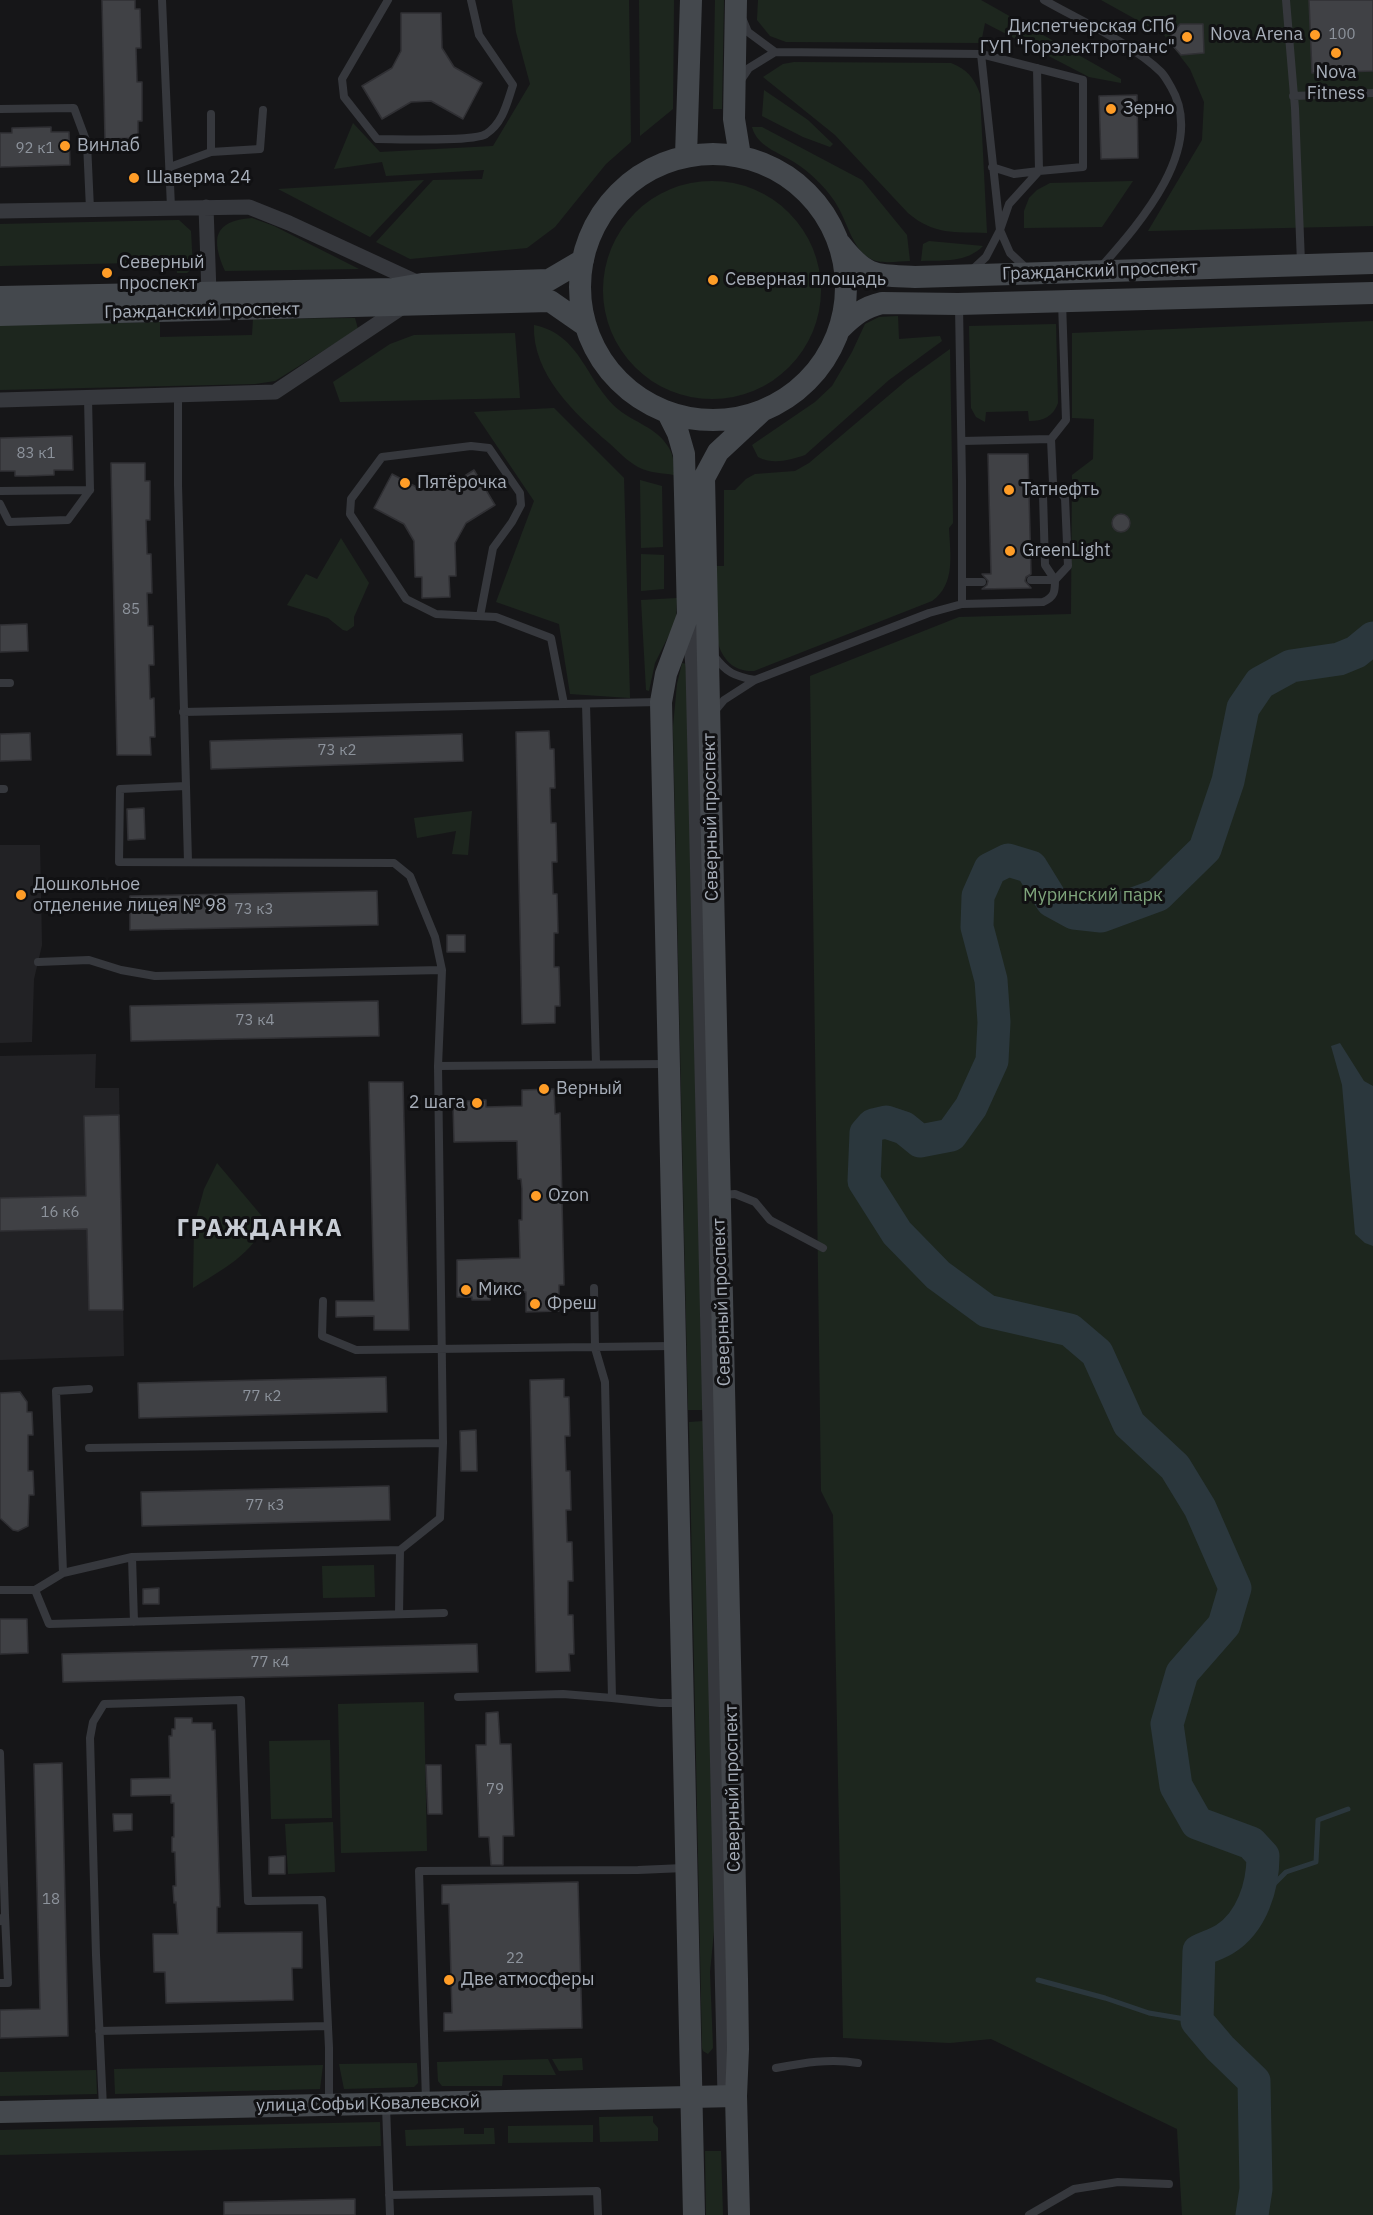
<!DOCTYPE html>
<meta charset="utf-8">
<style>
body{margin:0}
canvas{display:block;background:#161618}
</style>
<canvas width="1373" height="2215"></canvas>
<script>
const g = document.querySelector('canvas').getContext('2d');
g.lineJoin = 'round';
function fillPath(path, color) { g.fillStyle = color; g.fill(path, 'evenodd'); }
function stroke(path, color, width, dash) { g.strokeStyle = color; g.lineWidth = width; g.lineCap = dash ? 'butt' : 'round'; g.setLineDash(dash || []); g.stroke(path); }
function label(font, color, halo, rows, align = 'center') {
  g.font = font + ' "IBM Plex Sans",sans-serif'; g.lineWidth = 6; g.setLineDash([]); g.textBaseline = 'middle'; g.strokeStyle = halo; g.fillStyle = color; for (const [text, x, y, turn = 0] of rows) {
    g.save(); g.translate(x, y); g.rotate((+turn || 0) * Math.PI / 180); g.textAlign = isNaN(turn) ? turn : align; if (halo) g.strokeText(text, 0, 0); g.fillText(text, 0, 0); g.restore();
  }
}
const built = new Path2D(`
 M0,845H40L42,945L34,979L32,1042L0,1043Z
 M96,1054L95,1088H119L124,1356L0,1360V1056Z`);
const green = new Path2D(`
 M512,0H629L631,142L606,164L555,227L527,248L410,259L376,242L433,180L482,179L484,170L386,176L382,162L334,169L353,123L380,152L493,146L530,84L516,32Z
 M639,0H674L673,109L640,136Z
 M715,0H724L722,109H713Z
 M758,0H981L1121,79V83L1089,77L985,23L981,43L786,42L770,36L757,20Z
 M1101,0H1373V226L1148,231L1202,140L1204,102L1190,69L1164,35Z
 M794,62L951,63C967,69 974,78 980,94L987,233C955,232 934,235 908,213L835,135L763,77L783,64Z
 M764,90L808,120L833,144L830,147L803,137L762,116Z
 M752,127H762L862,180L907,235L910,261C898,261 880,265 869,258C853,249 847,222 838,207C830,192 814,176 800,166C783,153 758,149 752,127Z
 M424,180L370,237L278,189Z
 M1133,181L1102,227L1024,228V211L1029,198L1037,190L1050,183Z
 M603 290a109 109 0 1 1 218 0a109 109 0 1 1-218 0Z
 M252,218L274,226L359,269L225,271C211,239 213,221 252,218Z
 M179,220L191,231L193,268L187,273H177L176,262L0,266V224Z
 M929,241L983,246C966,263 944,260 921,261L923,244Z
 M898,316L899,339L940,336L942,341L889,380L805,455C790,460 773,465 758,457L752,445L815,402L832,386L852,352L865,324L879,317Z
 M355,318L358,329L275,381L255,384L0,390V325L160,322V337L252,335L253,319Z
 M1373,321V2215H1182L1177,2129L991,2039L950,2043L843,2038L833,1515L821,1491L810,676L959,617L1071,614L1072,475L1093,459L1094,419L1072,418V333Z
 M1056,324L1058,403C1053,417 1043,421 1029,421L1028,411L986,412L985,422L976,417L971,408L969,326Z
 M534,325C582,335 585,381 619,410C634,422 656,428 667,445C674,454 674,464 674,475C663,473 649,473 638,467C627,461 618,451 609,443C575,414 532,374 534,325Z
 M515,333L520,398L340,402L333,382L390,344L414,335Z
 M950,349L953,523L949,528C950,554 956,584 932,601L754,671C734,672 723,660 718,643L716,566H724V490H735L746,479L755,474L795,471L809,463L907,380Z
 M554,408L624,478L630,698L570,694L559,624L496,602L534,501L474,412Z
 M640,480L662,486L663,547L641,548Z
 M341,538L369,583L354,617V626L347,631L343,630L328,618L287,605L306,574L317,579Z
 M641,554L664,555V589L641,591Z
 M677,598L676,621L655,663L649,691L646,690L641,600Z
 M682,663L687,664L704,1410H688L673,727L677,684Z
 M472,811L468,855L452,854L456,831L417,838L414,818Z
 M217,1163L266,1221C255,1253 220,1271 193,1288L194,1226L204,1189Z
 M704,1421L716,1911L710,1972L713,2048L708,2054L703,2051L702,2048L689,1422Z
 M374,1565L375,1597L323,1598L322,1566Z
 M424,1702L427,1851L341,1853L338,1704Z
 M330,1740L332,1818L271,1819L269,1741Z
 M333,1822L335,1872L288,1874L285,1824Z
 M582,2058L583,2070L559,2071L552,2059Z
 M548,2059L556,2075H503L502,2086H442L438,2081L437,2062Z
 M417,2063L418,2083L414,2087L344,2089L339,2064Z
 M323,2065L320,2089L115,2094L114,2069Z
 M96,2070L97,2094L0,2096V2072Z
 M653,2116V2122L658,2128V2141L600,2142L599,2117Z
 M380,2122L381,2146L0,2155V2130Z
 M593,2125V2142L508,2143V2126Z
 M464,2128V2134H484V2128H494L495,2144L406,2146L405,2130Z
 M705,2151H721L723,2215H706Z`);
const water = new Path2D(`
 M1340,1043L1364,1081L1373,1086V1246L1365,1243L1355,1234L1342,1085L1331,1046Z`);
const stream = new Path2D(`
 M1258,1894L1266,1892L1286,1872L1316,1862L1318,1820L1348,1809
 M1038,1980L1105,1998L1149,2013L1197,2021`);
const river = new Path2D(`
 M1252,2215L1256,2189L1254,2081L1220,2048L1197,2021L1199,1951C1207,1947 1217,1944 1225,1939C1252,1922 1263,1886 1263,1856L1251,1843L1197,1823L1176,1786L1167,1724L1182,1673L1224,1625L1235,1588L1200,1508L1175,1467L1129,1424L1097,1353L1070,1330L987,1311L938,1275L897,1233L864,1181L866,1133L873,1125L886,1122L904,1128L920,1141L951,1135L971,1107L992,1061L994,1022L991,980L977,927L978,896L990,869L1008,860L1031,867L1052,901L1074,913L1101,916L1158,895L1205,849L1228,781L1243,708L1260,683L1291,666L1339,659L1356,652L1373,638`);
const building = new Path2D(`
 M102,0H135V9H140L141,48H136L137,82H142V121H138V138L105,139Z
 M1309,0H1373V71L1312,73Z
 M401,13H441L442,48L454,67L482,83L463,119L431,101L411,102L382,119L362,86L392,68L401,51Z
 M1180,24H1203L1204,53L1181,55L1171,44V35Z
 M1137,95L1138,158L1101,159L1099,96Z
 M51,127V132H69L70,165L0,167V133H12V128Z
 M72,436L73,470H54V475L27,476H15V471H0V438Z
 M988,454H1028L1031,574L1026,577L1025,581L1031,588L982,589L987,585L988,581L982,574H991Z
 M111,463H145V481H150V520H146L147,554H151L152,593H147L148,626H153L154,665H149L150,699L154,698L155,737H150L151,755H117Z
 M474,470L495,505L466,523L455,543L456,576H449L450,597L422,598V577H415L414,541L404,524L374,508L392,474L422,490H443Z
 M1112 523a9 9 0 1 1 18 0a9 9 0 1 1-18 0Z
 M27,624L28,651L0,652V625Z
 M549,731L550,749H554L555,788H550L551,823H556L557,862H552L553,894H557L558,933H554V967H559L560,1006H555V1023L522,1024L516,732Z
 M30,733L31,760L0,761V734Z
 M462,734L463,761L211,769L210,741Z
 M144,808L145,839L128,840L127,809Z
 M377,891L378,925L130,930V896Z
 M447,935H465V952H447Z
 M378,1001L379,1036L131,1041L130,1006Z
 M369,1082H403L409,1330H374V1316L336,1317V1301H374Z
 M554,1089L555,1114L560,1113L563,1244L564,1285H559V1311L526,1312V1292L490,1293V1300H472V1297H457V1260L520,1258L519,1220H522V1189L521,1179H518L517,1141L454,1142L453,1104H467V1101L486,1100V1107L522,1106V1090Z
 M119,1115L123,1310H89L87,1229L0,1231V1198L86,1196L84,1116Z
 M386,1377L387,1412L139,1418L138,1383Z
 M564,1379V1397H569L570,1436H565L566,1471H570L571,1510H566L567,1542H572L573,1581H568V1615H573L574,1654H569L570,1671L536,1672L530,1380Z
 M20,1392L27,1402V1412H32L33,1435H28V1471H33L34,1495H29L28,1526L18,1531L13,1530L0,1518V1393Z
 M476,1430L477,1471H461L460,1431Z
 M389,1486L390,1520L142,1526L141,1492Z
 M159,1588V1604H143V1589Z
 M0,1619H27L28,1653L0,1654Z
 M477,1644L478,1672L63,1682L62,1654Z
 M498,1712L500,1744H511L514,1836H503V1865H491L489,1837H479L476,1745H486V1713Z
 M175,1718H192V1723H212V1730H215L220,1907H217V1933L302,1932V1968H292L293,2000L166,2003L165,1972H154L153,1934H178L176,1902L174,1903L173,1886H176L175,1852H172V1837H174V1803H171V1795L131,1796V1779L170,1778L169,1736H172V1729H175Z
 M62,1763L68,2036L0,2038V2010L40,2009L34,1764Z
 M426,1765H441L442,1814H428Z
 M113,1814H132V1830L114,1831Z
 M285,1856V1874H269V1857Z
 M578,1882L582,2028L444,2031V2013H452L449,1904H442V1885Z
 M355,2199V2215H224V2202Z`);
const lane = new Path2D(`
 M162,0L171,207
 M388,0L342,79L344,97L377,139C397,139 473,142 486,134C503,123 507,103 513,85L479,35L471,0
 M1044,0C1081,21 1131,43 1161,72C1165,76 1168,82 1171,87C1207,148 1139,224 1101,267
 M1286,0L1295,108L1301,263
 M743,20L748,32L775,52
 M981,54L1000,230L1010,253L1026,268
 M741,80L749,68L775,52L981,54L1083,80V167L1039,171L1009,204L1000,230L986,257L972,270
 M1293,96L1373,93
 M0,109L74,108L87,143L90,209
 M211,152V114
 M170,167L211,152L260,149L263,110
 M992,167L1014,174L1039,171L1037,68
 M959,306L962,481V604L1043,602C1055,597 1055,591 1055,580L1068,566L1065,498L1053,483L1051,439L1066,420L1062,302
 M178,395V485L188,862
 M962,441L1051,439
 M0,491L90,490L88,398
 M0,504L9,522L68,520L90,490
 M1031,580H1055L1045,565L1043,494L1053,483
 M962,582H982
 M480,616L493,548L512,522L521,505L520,493L489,448L471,446L382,457L351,499L350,514L406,599L436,614L496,617L551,638L564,704
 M714,656C727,673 734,676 755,680
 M0,683H10
 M586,704L596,1064
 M183,712L659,702
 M714,712L724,700L755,680L929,613L962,604
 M0,789H4
 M38,962L89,960L121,970L155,976L442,970
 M438,1066L667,1064
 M723,1195L735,1194L755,1202L770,1220L823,1248
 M594,1288L595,1348L605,1382L612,1698L660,1703H681
 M323,1301L322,1336L356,1350L673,1346
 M89,1448L443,1443
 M132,1557L134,1622
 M63,1573L56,1391L89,1389
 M0,1590H35L63,1573L132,1557L400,1550L440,1518L443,1443L438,1066L442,970L435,937L410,876L394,863L119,862L120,789L186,786
 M35,1590L49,1624L444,1613
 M399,1614L400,1550
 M458,1697L563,1694L612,1698
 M0,1753L5,1915L0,1921
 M0,1983H8L5,1915
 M99,2031L328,2026
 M776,2068C803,2063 830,2058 858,2063
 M426,2101L419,1871L638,1870L684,1868
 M386,2106L390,2215
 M103,2108L96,1955L90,1738L93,1722L104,1704L241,1700L248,1901L322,1900L329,2048V2103
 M389,2195L597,2191L598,2215
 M1029,2215L1074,2189L1118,2182L1169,2184`);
const street = new Path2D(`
 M206,207L209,293
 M0,211L249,207L289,223L421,284
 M0,400L275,392L404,306
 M689,621L693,667L725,2096`);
const secondary = new Path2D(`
 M736,0L734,119L740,156
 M580 287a133 133 0 1 1 266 0a133 133 0 1 1-266 0Z
 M686,156L691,0
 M841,245C867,278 876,275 915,277L1373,263
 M0,297L393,289L422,284L549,280L583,260
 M0,315L550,301L586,326
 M840,329C853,316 864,307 882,303L958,304L1373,293
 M668,413L678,433L684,454L688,615L666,674L661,702L694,2215
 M0,2112L736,2096
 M739,2215L736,2096L738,2049L737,1979L704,478L718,452L761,412`);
const markers = [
 [1315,35,6,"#ff9d27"],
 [1187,37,6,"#ff9d27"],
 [1336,53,6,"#ff9d27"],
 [1111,109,6,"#ff9d27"],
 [65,146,6,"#ff9d27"],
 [134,178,6,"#ff9d27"],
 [107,273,6,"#ff9d27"],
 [713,280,6,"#ff9d27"],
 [405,483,6,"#ff9d27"],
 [1009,490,6,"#ff9d27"],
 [1010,551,6,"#ff9d27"],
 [21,895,6,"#ff9d27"],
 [544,1089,6,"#ff9d27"],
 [477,1103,6,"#ff9d27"],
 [536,1196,6,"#ff9d27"],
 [466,1290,6,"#ff9d27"],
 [535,1304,6,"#ff9d27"],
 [449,1980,6,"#ff9d27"]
];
const numberNames = [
 ["100",1342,35],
 ["92 к1",35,149],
 ["83 к1",36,454],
 ["85",131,610],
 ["73 к2",337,751],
 ["73 к3",254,910],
 ["73 к4",255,1021],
 ["16 к6",60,1213],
 ["77 к2",262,1397],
 ["77 к3",265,1506],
 ["77 к4",270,1663],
 ["79",495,1790],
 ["18",51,1900],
 ["22",515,1959]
];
const poiNames = [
 ["Диспетчерская СПб",1175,27,"right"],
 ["ГУП \"Горэлектротранс\"",1175,48,"right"],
 ["Nova Arena",1303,35,"right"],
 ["Nova",1336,73,"center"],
 ["Fitness",1336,94,"center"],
 ["Зерно",1123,109],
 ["Винлаб",77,146],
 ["Шаверма 24",146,178],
 ["Северный",119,263],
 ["проспект",119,284],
 ["Северная площадь",725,280],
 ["Пятёрочка",417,483],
 ["Татнефть",1021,490],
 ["GreenLight",1022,551],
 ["Дошкольное",33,885],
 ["отделение лицея № 98",33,906],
 ["Верный",556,1089],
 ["2 шага",465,1103,"right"],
 ["Ozon",548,1196],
 ["Микс",478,1290],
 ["Фреш",547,1304],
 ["Две атмосферы",461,1980]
];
const streetNames = [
 ["Гражданский проспект",1100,271,-2],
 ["Гражданский проспект",202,311,-1],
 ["Северный проспект",711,817,-91],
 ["Северный проспект",722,1302,-92],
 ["Северный проспект",733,1788,-91],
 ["улица Софьи Ковалевской",368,2104,-1]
];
const parkNames = [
 ["Муринский парк",1093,896]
];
const districtNames = [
 ["ГРАЖДАНКА",260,1229]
];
fillPath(built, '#222225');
fillPath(green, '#1d261e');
fillPath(water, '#2b373d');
stroke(stream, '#2b373d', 5);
stroke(river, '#2b373d', 33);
fillPath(building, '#404145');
stroke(building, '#303034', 1.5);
stroke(lane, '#36383d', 8);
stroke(street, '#36383d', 15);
stroke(secondary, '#44484d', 22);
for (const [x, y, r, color] of markers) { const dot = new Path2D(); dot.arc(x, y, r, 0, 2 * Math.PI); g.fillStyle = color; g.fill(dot); stroke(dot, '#111113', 2); }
label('15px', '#8d939c', null, numberNames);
label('18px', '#a7aeb9', '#111113', poiNames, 'left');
label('18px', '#a7aeb9', '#111113', streetNames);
label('18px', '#7fa57c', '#111113', parkNames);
g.letterSpacing = '1.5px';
label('bold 24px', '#c8cdd5', '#111113', districtNames);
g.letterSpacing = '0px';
</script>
